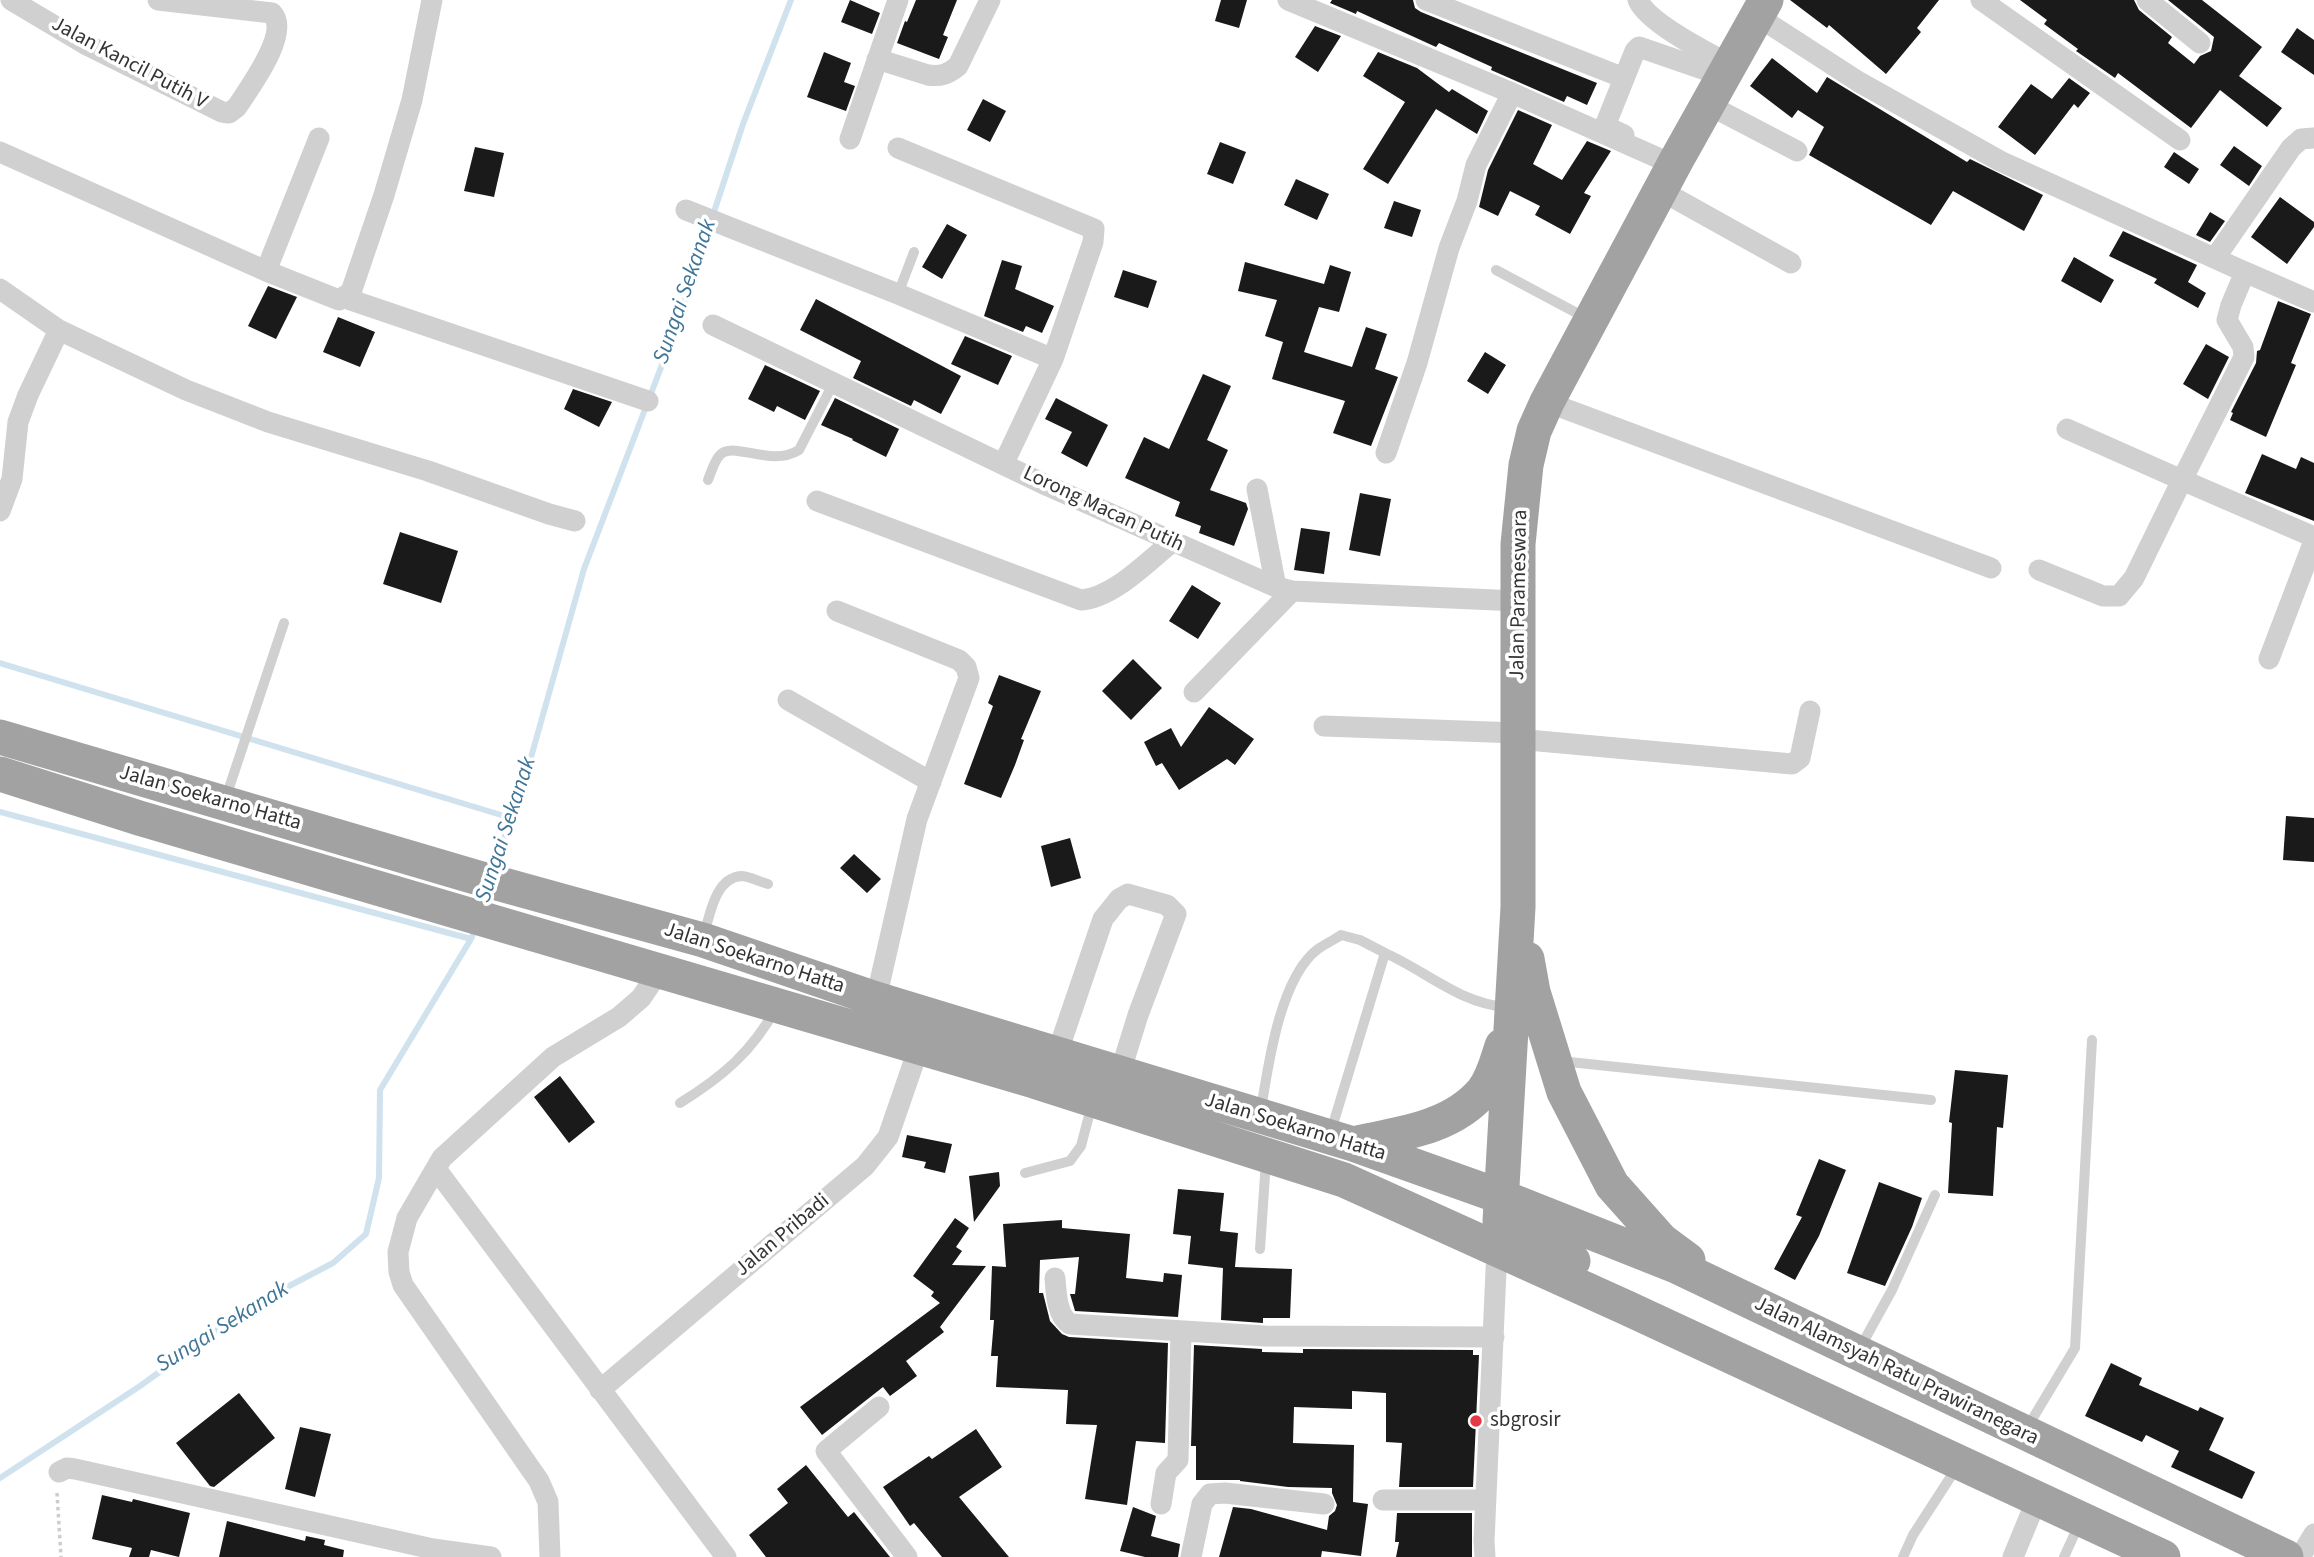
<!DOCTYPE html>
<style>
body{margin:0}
canvas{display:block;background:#fff}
</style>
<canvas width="2314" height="1557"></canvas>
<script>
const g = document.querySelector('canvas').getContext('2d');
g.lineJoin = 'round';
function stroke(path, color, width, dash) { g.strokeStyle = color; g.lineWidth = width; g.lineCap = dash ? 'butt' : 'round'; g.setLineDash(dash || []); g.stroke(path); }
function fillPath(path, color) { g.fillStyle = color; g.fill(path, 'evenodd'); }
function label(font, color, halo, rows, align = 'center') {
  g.font = font + ' "Source Sans 3",sans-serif'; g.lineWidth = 7; g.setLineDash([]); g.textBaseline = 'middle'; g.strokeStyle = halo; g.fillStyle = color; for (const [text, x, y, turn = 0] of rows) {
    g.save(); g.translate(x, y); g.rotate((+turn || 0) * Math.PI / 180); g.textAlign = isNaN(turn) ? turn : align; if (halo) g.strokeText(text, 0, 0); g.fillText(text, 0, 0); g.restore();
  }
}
const stream = new Path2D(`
 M0,663L511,818
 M0,812L471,939
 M493,872L528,768L584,569L673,336L743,124L791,0
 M0,1478L140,1386L249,1307L333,1263L366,1234L379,1178L380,1090L471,939L475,929`);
const building = new Path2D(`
 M850,0L880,13L872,34L841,22Z
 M916,0H957L943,35L948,37L939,59L897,43L905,21L907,22Z
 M1221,0H1247L1239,28L1215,21Z
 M1332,0H1413L1415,8L1421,12L1597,83L1587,105L1567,96L1564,102L1491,70L1492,67L1439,43L1436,47L1357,11L1356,14L1330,3Z
 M1790,0H1939L1917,28L1921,32L1886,74L1829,25L1827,28Z
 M2020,0H2134L2139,10L2172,37L2168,43L2194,64L2200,56L2211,51L2214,37L2168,0H2202L2262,47L2239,76L2282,108L2267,127L2220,90L2191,128L2118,73L2115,78L2076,51L2078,49L2044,24L2047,20Z
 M1315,26L1341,36L1318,72L1295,57Z
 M2297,28L2314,40V75L2281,52Z
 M824,52L851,63L844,82L855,86L846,111L807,97Z
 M1378,52L1417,68L1449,92L1452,89L1488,111L1477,134L1436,109L1388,184L1363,169L1405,102L1363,76Z
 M1772,58L1817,93L1827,77L1967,162L1970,159L2043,195L2024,231L1953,191L1931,225L1809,155L1824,127L1798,110L1792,118L1750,86Z
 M2069,78L2090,93L2078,108L2074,104L2035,155L1998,127L2031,84L2052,99Z
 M983,99L1006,111L990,142L967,130Z
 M1518,110L1552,125L1533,164L1562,180L1587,141L1611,151L1584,193L1591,196L1570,234L1535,215L1540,206L1510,191L1498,216L1479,207L1488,170Z
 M1220,142L1246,152L1233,184L1207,174Z
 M2234,146L2262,166L2249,186L2220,165Z
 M475,147L504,153L494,197L464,191Z
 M2174,152L2199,169L2189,184L2164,167Z
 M1296,179L1329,194L1317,220L1284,205Z
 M2280,197L2314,222V227L2287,264L2251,237Z
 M1394,201L1421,210L1412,237L1384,228Z
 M2210,212L2225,221L2210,242L2196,235Z
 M947,224L967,235L942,279L922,267Z
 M2123,231L2197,265L2188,282L2206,293L2198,308L2154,283L2157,279L2109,256Z
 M2074,257L2114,280L2101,303L2061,281Z
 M1002,260L1022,266L1015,289L1054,306L1042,333L1026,326L1023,332L984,316Z
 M1245,262L1324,284L1330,265L1351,272L1339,312L1319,307L1304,352L1352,367L1366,327L1387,334L1375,369L1398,377L1371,446L1333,433L1345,401L1272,379L1283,342L1265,336L1277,300L1238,291Z
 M1123,270L1157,281L1148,308L1114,297Z
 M268,286L297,297L276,339L248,326Z
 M816,299L961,376L941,414L914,400L911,406L853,378L861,361L800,330Z
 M2278,301L2311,314L2291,363L2296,365L2266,437L2230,420L2233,413L2231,412L2256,363L2257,351L2260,350Z
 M338,317L375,332L360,367L323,352Z
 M965,336L1012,356L998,385L951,364Z
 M2206,344L2229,357L2208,399L2183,384Z
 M1485,352L1506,365L1488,394L1467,381Z
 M765,365L820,391L805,420L777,406L774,412L748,399Z
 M1203,374L1231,386L1207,440L1228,450L1210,490L1246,503L1248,509L1234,546L1199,533L1201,526L1175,516L1180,502L1125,478L1144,437L1169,449Z
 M573,389L612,402L599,427L564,409Z
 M835,398L899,429L886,457L852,440L853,439L821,425Z
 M1056,398L1108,425L1087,467L1061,453L1072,432L1045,419Z
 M2262,454L2296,469L2301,457L2314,463V521L2245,493Z
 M1360,493L1391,499L1380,556L1349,550Z
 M1301,528L1330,532L1324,574L1294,570Z
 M400,532L458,551L441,603L383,584Z
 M1192,585L1221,603L1198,639L1169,621Z
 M1133,659L1162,688L1131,720L1102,691Z
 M999,675L1041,691L1021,739L1024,740L1015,765L1001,798L964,784L993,706L988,703Z
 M1209,707L1254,739L1235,765L1227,759L1179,790L1162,763L1156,766L1144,742L1171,728L1181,747Z
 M2286,816L2314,818V862L2283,860Z
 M1070,838L1081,878L1051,887L1041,846Z
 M854,854L881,879L867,893L840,868Z
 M1955,1070L2008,1075L2003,1128L1997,1127L1993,1196L1948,1193L1952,1123L1949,1122Z
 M560,1076L595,1122L569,1143L534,1097Z
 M907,1135L952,1144L945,1173L924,1168L926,1162L902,1157Z
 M1819,1159L1846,1170L1819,1236L1795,1280L1774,1269L1802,1217L1796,1215Z
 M999,1172L1000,1186L974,1222L969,1176Z
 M1879,1182L1922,1198L1912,1227L1885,1286L1847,1273Z
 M1178,1189L1224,1193L1220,1231L1238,1233L1235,1267L1292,1269L1290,1318H1263V1323L1221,1320L1223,1268L1188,1264L1191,1236L1173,1234Z
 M955,1218L969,1228L956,1247L962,1251L952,1265L986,1266L940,1327L944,1332L906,1361L917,1376L890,1396L883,1387L822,1435L800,1407L940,1303L931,1296L934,1292L913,1276Z
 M1062,1220V1228L1130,1234L1126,1278L1163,1282L1164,1273L1182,1275L1178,1317L1075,1311L1070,1294H1075L1079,1257L1040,1260L1039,1293H1043L1050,1321L1062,1334L1069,1337L1168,1343L1165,1443L1136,1441L1127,1505L1085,1499L1097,1425L1066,1424L1068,1390L996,1387L998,1356H991L994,1320H990L992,1266L1006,1267L1003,1224Z
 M1194,1345L1262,1349V1352L1303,1353V1349L1473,1350V1355H1479L1473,1487H1399L1402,1443L1386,1442V1393L1352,1391V1409L1294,1407L1293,1443L1354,1445L1353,1502L1368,1504L1361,1556L1322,1551L1321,1557H1219L1233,1507L1251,1509L1327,1530L1329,1516L1335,1511L1337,1505L1332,1493V1488L1288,1487L1240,1481V1480H1196V1446H1191Z
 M2111,1363L2142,1378L2139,1385L2198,1411L2200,1407L2224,1418L2209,1450L2255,1472L2242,1499L2171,1467L2179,1451L2146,1435L2142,1442L2085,1416Z
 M239,1393L275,1438L214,1487L210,1486L176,1443Z
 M300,1427L331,1434L315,1497L285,1489Z
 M976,1429L1002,1467L959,1497L1009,1557H942L914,1523L910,1526L883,1487L929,1456L932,1459Z
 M806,1465L848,1517L854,1512L890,1557H766L749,1535L788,1503L777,1489Z
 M102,1495L132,1502L133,1499L190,1513L179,1557L151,1550L149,1557H129L132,1548L92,1539Z
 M1133,1507L1156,1516L1151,1536L1180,1544L1178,1557H1145L1120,1551Z
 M1397,1513H1472V1557H1396L1399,1542H1395Z
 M227,1521L305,1541L306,1536L325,1540L324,1545L344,1550L343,1557H219Z`);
const path = new Path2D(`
 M57,1493L61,1557`);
const service = new Path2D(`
 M1496,270L1588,319
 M898,294L914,252
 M708,480C711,473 714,461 720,455C733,440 770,468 799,450L834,382
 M225,800L284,623
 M704,934C710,915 715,878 741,876C749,876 760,882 768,884
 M1560,1061L1931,1100
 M680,1103C722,1077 752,1052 776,1008
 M1261,1110C1268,1066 1280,977 1318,949C1325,944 1334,940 1341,935L1360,940L1385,953
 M1331,1131L1385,953C1426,971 1461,1004 1506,1007
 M1025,1173L1070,1161L1081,1146L1092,1104
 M1260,1249L1266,1161
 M1860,1348L1892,1290L1935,1195
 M2027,1428L2075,1348L2092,1040
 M1903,1557L1913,1535L1957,1467
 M2064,1557L2080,1522`);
const minor = new Path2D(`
 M11,0L85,44L222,112L229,113L237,107C249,88 291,33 272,13L158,0
 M1288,0L1512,93L1674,165
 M1426,0L1624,78
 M1638,0C1648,23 1706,52 1729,64
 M1981,0L2180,140
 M2147,0L2200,43
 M1757,16L1859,82L2000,161L2245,272L2231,305L2227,320L2243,347L2244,357L2182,480L2314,537
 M877,59L928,75C941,77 948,74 958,66L990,0
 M1707,104L1797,151
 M1624,135L1605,126L1635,51L1639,47L1723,76
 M850,139L898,0
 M898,148L1094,229L1093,242L1053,359L1004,463
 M0,152L266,271L339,300L351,292L384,195L412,100L432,0
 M1660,190L1791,263
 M686,210L898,294L1053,359
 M2215,258L2291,148L2301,139L2314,138
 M266,271L319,138
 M2245,272L2314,302
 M0,289L59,330L28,395L18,422L12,479L0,511
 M345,298L648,401
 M713,325L1048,486L1276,587L1292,591L1518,601
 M59,330L186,390L268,422L428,471L549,514L575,521
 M1547,402L1991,568
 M1386,453L1417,363L1449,248L1467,201L1476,165L1512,93
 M1257,489L1276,587
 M817,501L1081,600C1113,598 1147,562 1172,542
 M2039,570L2103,596H2119L2134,578L2182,480L2067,429
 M837,611L959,660L966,667L969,678L917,819L876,999
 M2269,659L2314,541
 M1194,692L1292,591
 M788,700L931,782
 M1324,726L1517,733
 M1517,739L1792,764L1800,758L1810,711
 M1057,1054L1103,919L1119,899L1128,894L1167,905L1176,914L1138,1015L1120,1073
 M436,1169L726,1557
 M1055,1278C1056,1293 1057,1316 1070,1324L1265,1336L1494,1337
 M600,1390L865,1166L888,1137L919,1047
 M879,1407L826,1451L907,1557
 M59,1472L67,1468L75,1469L433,1549L491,1557
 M1383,1500H1486
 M1161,1504L1166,1473L1178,1460L1181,1331
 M550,1557L548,1502L539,1481L403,1285L399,1272L398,1252L407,1218L442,1158L553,1057L619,1017L641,998L660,970
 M1191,1557L1202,1504L1210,1494L1225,1493L1324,1504
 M1485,1557L1484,1541L1497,1248
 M2013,1557L2037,1499
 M2300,1557L2314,1534`);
const trunk = new Path2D(`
 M0,737L475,877L703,940L876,999L1353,1144L1502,1197L1676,1266L2286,1557
 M0,774L139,818L1034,1081L1344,1180L1627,1308L2163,1557
 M1527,959L1533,992L1564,1092L1612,1185L1661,1240L1688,1260
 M1353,1144C1398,1134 1451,1129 1483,1091C1493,1078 1497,1061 1502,1046
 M1502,1197L1520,1228L1544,1246L1573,1261
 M1500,1221L1518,907V544L1526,465L1534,431L1547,402L1677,159L1766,0`);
const markers = [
 [1476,1421,7,"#e63946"]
];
const streetNames = [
 ["Jalan Kancil Putih V",129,64,28],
 ["Lorong Macan Putih",1103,510,25],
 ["Jalan Parameswara",1520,595,-89],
 ["Jalan Soekarno Hatta",210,799,16],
 ["Jalan Soekarno Hatta",754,959,18],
 ["Jalan Soekarno Hatta",1295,1128,17],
 ["Jalan Pribadi",783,1236,-40],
 ["Jalan Alamsyah Ratu Prawiranegara",1896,1372,26]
];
const poiNames = [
 ["sbgrosir",1490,1421]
];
const waterNames = [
 ["Sungai Sekanak",686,292,-71],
 ["Sungai Sekanak",507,830,-72],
 ["Sungai Sekanak",223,1328,-32]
];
stroke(stream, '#cfe2ee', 6);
fillPath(building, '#1a1a1a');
stroke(path, '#cdcdcd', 3.5, [3.5, 3.5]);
stroke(service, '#d0d0d0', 10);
stroke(minor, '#d0d0d0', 21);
stroke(trunk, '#a2a2a2', 35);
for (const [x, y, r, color] of markers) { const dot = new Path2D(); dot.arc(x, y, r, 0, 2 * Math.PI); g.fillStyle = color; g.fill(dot); stroke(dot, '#fff', 2.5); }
label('21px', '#333', '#fff', streetNames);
label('21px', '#333', '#fff', poiNames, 'left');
label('italic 23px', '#3f7597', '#fff', waterNames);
</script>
